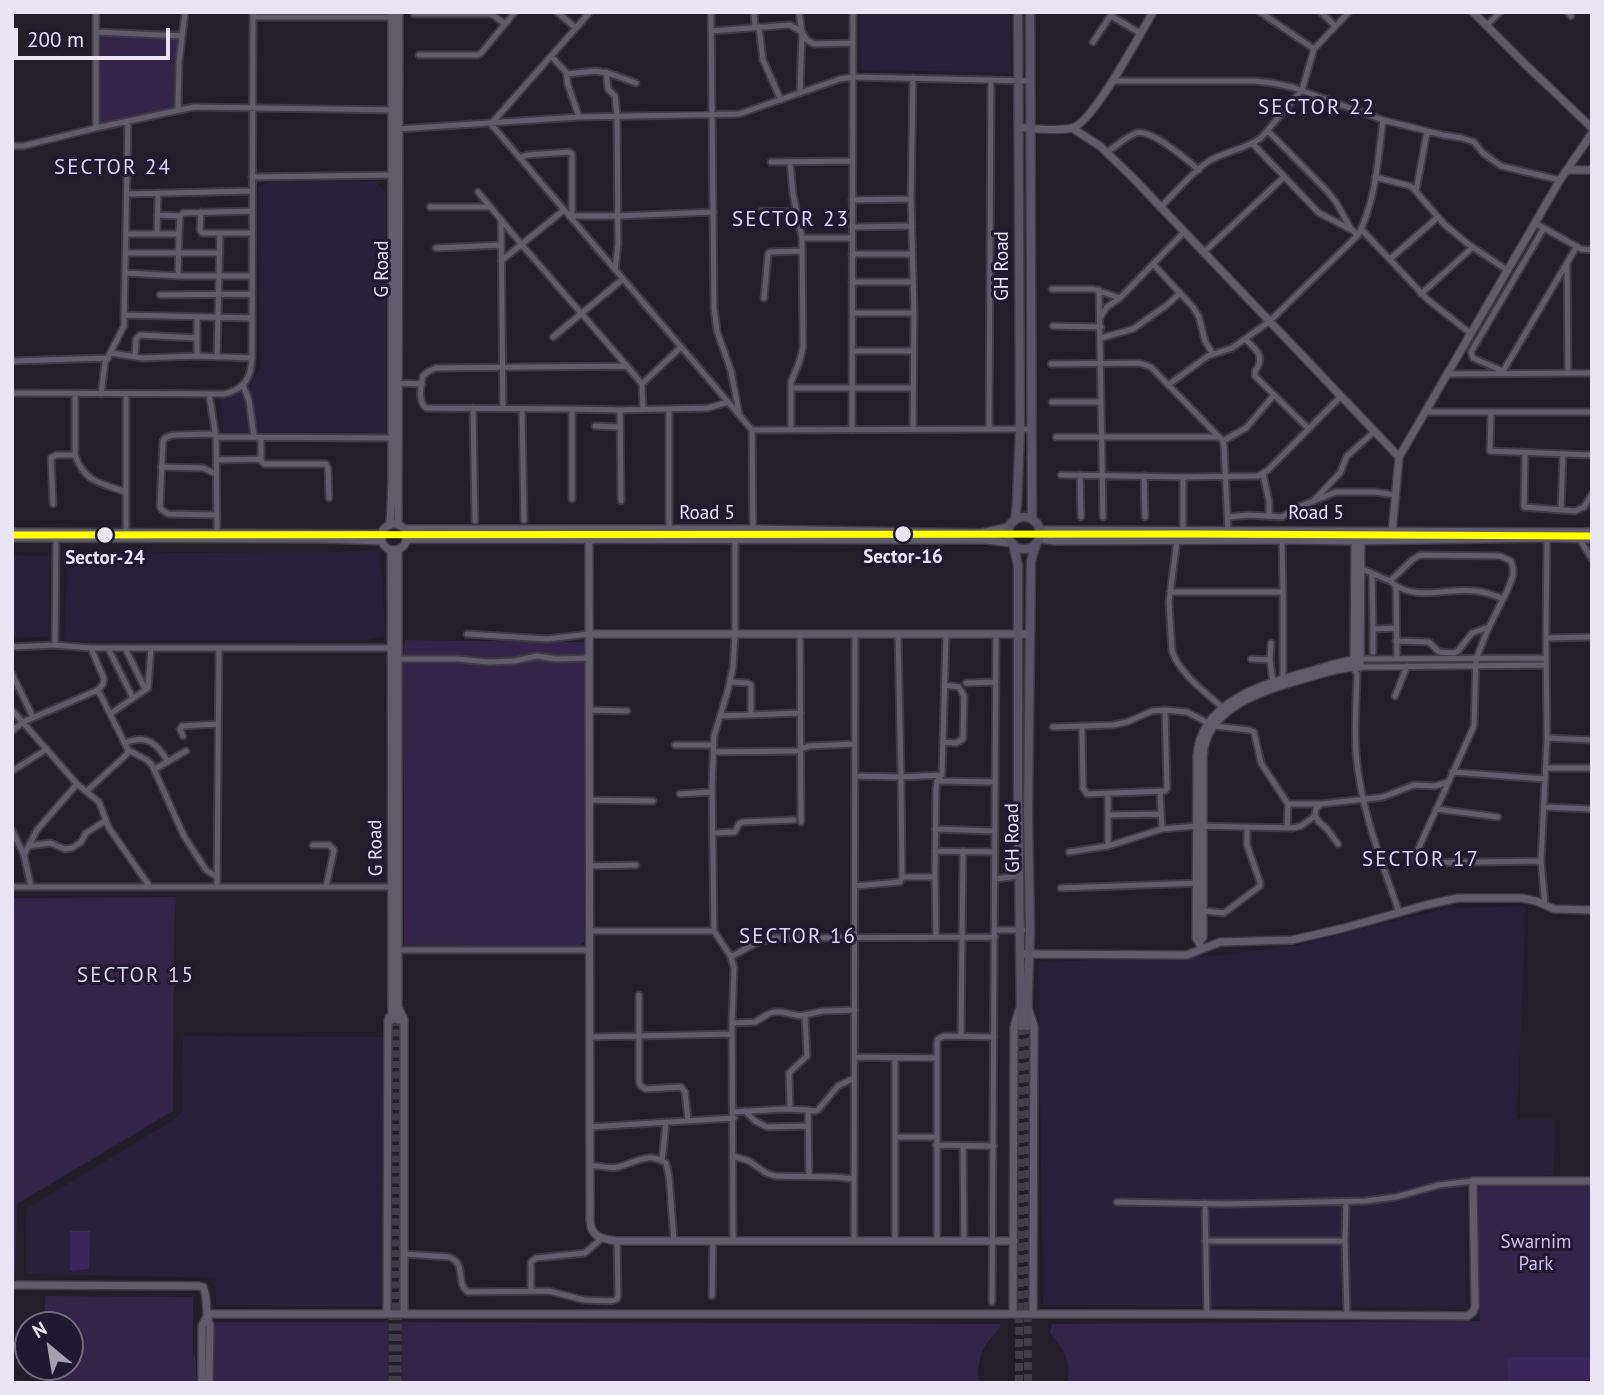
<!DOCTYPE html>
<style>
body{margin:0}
#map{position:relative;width:1604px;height:1395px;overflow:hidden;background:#221e2a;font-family:"PT Sans",sans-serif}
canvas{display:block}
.frame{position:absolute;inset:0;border:14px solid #e9e5f5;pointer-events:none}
.north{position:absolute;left:14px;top:1311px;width:70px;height:70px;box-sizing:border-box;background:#21192f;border:2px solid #716b7e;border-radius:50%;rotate:330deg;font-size:19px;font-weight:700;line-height:28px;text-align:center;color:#e9e5f5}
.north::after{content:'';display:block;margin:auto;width:24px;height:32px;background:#a39fae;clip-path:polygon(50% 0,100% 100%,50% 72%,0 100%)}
.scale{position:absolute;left:14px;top:28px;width:156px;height:32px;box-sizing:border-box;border:4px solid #e9e5f5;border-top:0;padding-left:9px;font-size:21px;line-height:24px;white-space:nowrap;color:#e9e5f5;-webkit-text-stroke:5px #21192f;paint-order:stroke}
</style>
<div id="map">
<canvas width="1604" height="1395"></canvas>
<div class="frame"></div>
<div class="north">N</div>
<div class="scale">200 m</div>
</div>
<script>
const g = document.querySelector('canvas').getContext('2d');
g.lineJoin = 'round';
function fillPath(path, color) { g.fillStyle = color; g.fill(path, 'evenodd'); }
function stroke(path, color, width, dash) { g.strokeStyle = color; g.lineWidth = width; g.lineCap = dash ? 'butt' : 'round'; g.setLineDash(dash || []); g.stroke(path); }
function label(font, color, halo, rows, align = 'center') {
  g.font = font + ' "PT Sans",sans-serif'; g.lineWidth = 6; g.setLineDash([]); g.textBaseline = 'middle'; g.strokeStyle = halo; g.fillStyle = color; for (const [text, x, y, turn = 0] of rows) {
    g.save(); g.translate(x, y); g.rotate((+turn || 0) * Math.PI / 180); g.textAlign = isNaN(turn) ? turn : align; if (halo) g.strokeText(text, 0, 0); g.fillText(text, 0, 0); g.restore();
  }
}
const built = new Path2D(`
 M861,12H1010V73L861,70Z
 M376,181L386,193V435L362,432H223L221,399L236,395L251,384L261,367L259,186L268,182Z
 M381,551L385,636L369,640L68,641L64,638L68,554Z
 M12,555L49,556L48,637L12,638Z
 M1526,906L1517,1119H1555L1554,1175L1465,1181L1466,1308L1043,1305L1038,962L1213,956L1293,946L1448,908Z
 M183,1036L384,1037L385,1165L384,1307L216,1305L215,1278L26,1274V1209L170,1122L182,1112Z`);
const green = new Path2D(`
 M101,29L181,30L183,60L182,106L99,123Z
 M405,640L585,642L584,942L579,946L570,947L404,945L403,656Z
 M176,897L174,929L173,1111L17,1204L15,1282H12V898Z
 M1478,1186H1592V1383H1067C1072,1361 1064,1350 1050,1333L1052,1324L1480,1321Z
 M45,1296L193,1297V1355L195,1356L197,1383H44V1367H70V1325H44Z
 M211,1322H388V1383H211Z
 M401,1322L1001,1324C998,1333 992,1336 987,1343C979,1355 977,1369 979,1383H402Z`);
const water = new Path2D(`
 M70,1231H90L89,1269L70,1271Z
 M1507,1357H1592L1591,1380L1508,1381Z`);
const tertiaryTunnel = new Path2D(`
 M392,1383V1020
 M398,1383V1020`);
const secondaryTunnel = new Path2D(`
 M1027,1026L1028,1383
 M1019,1383L1021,1026`);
const minor = new Path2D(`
 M557,12L576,28
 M590,12L491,124L752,430L753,529
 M711,12L714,308L717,331L731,371L739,413
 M754,12L755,27
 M799,12L802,32L800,93
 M1260,12L1314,49
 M1321,12L1335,26
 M1568,12L1571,16
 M414,14H489L493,15L505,24
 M1111,16L1140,33
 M253,17H392
 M1486,26L1500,12
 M759,27L763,60L781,100
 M711,31L790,25L802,32L807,40L814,44L852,43
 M96,32L182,36
 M1093,42L1113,12
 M419,55H478L481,53L515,12
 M551,56L566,72L568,85L579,117
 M606,72L608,89L615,96L617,116L618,244L615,270
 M567,74L596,71L611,74L636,83
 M1112,81H1255L1272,83L1292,87L1383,120L1443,135L1462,138L1474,142L1483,153L1501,166L1560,180
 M178,110L179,63L185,12
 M96,128V12
 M398,129L579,117L739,114L840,79L853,77L1030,81
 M1268,131L1328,192L1336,202L1351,229
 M1253,144L1319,213L1352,230L1358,235
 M12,146H23L96,128L194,107L393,110
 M1107,152C1116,146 1126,137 1136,133C1151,128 1187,160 1199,170
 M520,158L527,155L569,152L572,154V215
 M771,162L852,161
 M790,162L793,194L802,238L803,347L800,360L791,382V430
 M252,177L396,175
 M1375,177L1410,186L1413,188L1444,224L1468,244L1507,270
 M1416,191L1427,132
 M478,192L522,245L627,366
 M127,194L252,191
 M911,199L913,78
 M852,200L911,199L914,313L913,429
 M430,207H490
 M1160,208C1174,194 1193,171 1209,161C1226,151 1246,149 1261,138L1302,90L1314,49L1349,12
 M762,211L797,212
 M201,212L200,230L202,233H252
 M157,215L180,216
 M569,216H618L714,212
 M501,220L503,408
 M1535,223L1581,249L1592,250
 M852,227L912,226
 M1361,229L1427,299L1470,333
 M126,234H179L180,216L183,213L252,211
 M157,234L158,193
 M802,238H852
 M436,248L501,245
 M126,253H220
 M1203,253L1284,177
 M852,254H912
 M1390,259L1438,217
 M501,261L564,210
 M1153,264L1193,307L1199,317L1205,341L1213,354
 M1567,264L1568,373
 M125,273L181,276H252
 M178,275L179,234
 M852,282H913
 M1052,289H1093L1120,298
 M1099,290L1103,517
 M1421,294L1473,247
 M160,295L252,294
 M764,298L768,254L770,252L802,251
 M852,313H914
 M124,315L252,318
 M1101,316L1107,307L1120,298L1184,232
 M1053,326L1101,327
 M553,337L623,279
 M1101,338L1133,329L1167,305L1180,293
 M1245,339C1252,346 1263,354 1259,364C1254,376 1256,364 1255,376L1309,429
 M853,351H913
 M111,353L142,358L197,356L252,358
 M197,356V317
 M135,357L136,339L140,335L197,338
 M217,357L220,233
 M12,361L108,358
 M1051,364L1140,363L1151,367L1223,441L1224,446L1228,530
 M1503,371L1473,358L1471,352L1544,228
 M1502,373L1577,246
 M1447,374L1592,373
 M398,383L422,384
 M642,384L681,347
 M243,385L249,400L254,437
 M1168,385L1208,356L1232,348L1270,321L1358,235C1376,201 1378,158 1383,120
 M791,388H913
 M12,393L224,394C244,389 251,379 252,358L253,12
 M101,394L105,363L124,326V319L128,121
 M126,394V534
 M209,394L216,437L217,532
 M1052,402H1101
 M473,408L475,521
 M572,409L620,410L621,501
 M669,409V530
 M522,410L524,520
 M620,410L708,408L728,402
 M1425,412H1592
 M1491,412L1490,451L1592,455
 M595,426L619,427
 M989,429L991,80
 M752,430L1031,429
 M852,430L853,12
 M215,434L172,435L165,438L163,441L160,507L162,510L168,514L217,515
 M216,437L392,438
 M261,437V461L264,464H326L328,468L329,498
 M1056,437H1219
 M1223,441L1246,428L1274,395
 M1525,453L1524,507L1575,511L1584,507L1592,494
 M75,455C85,483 101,483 126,492
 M216,460L261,459
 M161,467L203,468L216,474
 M1263,474L1269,501V516
 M1061,475L1183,477L1258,476L1268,470L1341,396
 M1080,475L1081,517
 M1144,476L1145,517
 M572,499V409L426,408C418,402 420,386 423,376L429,371L436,368L627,366L642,384L643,409
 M1315,499L1340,473L1347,456L1375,431
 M53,504L51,458L56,455H75V394
 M1561,509L1563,454
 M1228,517L1249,515L1282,517L1298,507L1336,492H1375L1395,495
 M1183,530V477
 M1579,538L1592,559
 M1177,540L1169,602L1172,651C1178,672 1207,694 1223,708
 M1360,568L1390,581L1412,560L1420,555L1500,556L1511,561L1513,568V576L1507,591L1489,627L1476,659L1474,726L1415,856L1416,861L1420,863L1541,861
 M1372,574L1373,629L1396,628
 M1390,581C1414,603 1447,587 1476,591C1486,592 1494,595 1503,599
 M1396,587L1397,659
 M1170,592H1283L1282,540
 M1283,592V679
 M1373,629V652
 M467,634L547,639L589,634
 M800,634L801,822
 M898,634L901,777L942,775L937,781L936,788L935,877
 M1546,638L1592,637
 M1396,641L1429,642L1439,652L1454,653L1458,651L1472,633L1489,627
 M1271,643L1270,660L1273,682
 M55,645L56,537
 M12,647L55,645L91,648H394
 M108,648L133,698
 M125,648L145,689
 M398,659H458L488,662L515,661L537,656L556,659L589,658
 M1251,659L1270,660
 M1361,659L1546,658
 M1353,667L1357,674C1356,708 1353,744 1359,777C1366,823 1384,868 1399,912
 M1360,668V667L1546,665
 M12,674L33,717
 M730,682L748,683L751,685V715
 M966,683L996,682
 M1395,696L1407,666
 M12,710L77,784L99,802L109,828L150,887
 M589,710L627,711
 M110,714L148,688L151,648
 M720,716L801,713
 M1082,726L1083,788L1087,794L1165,791L1167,788L1165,710
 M1053,727L1113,725L1127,722L1152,711L1165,710L1187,712L1214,726L1249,730L1254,732L1261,763L1288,804L1287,828
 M12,731L23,722L98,690
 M183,736L180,729L182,726L218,724
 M1547,738L1592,740
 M943,742L956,743L963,739L964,696L959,687L945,685
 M125,743C147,734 157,743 168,762
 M675,745H714
 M128,750L147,760L152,765L184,836L206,870L217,877
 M713,752L797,751L809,746L855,744
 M1546,768H1592
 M155,769L186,751
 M12,771L47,749
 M1452,772L1545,779
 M942,775L946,634
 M855,776L901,777L902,877H935L936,937
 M937,781L995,782
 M87,791L127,754L128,750L98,690L103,684L104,679L91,648
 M1160,792L1162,829
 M680,794L712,792
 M1108,794V846
 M589,800L653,801
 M1288,804H1321
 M1544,807L1592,809
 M1436,809L1498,817
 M1108,815L1161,814
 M1315,816L1319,822L1327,829L1338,844
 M935,829L995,831
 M12,830L24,855L31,887
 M714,833L735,832L739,824L743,822L794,820
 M313,845H329L334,850L326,887
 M29,846L50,843L65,849L72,848L81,842L86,833L105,821
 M935,851L995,852
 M1069,852L1108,846L1162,829L1197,826L1293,828L1301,826L1315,816L1316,808L1321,804L1383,797L1414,785L1435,786L1448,782
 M24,855L37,830L77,784
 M589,866L636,865
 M995,879L1019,876
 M855,886L900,882L902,877
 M12,887H394
 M217,887L219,648
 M1061,888L1200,883
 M1545,905L1541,861L1547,738L1546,638L1547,538
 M1203,911L1224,913L1260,886V882L1247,845V828
 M995,930H1023
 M589,931H714
 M396,950H589
 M731,957L756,943L775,938L995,937
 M639,995V1082L641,1086L646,1089L681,1087L685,1092L688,1120
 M732,1023L755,1022L768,1014L774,1012H782L800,1016L823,1011L855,1010
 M961,1036L963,851
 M589,1037L732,1034
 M855,1057L937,1058
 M790,1109L789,1073L807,1056L805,1016
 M808,1110L815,1111L818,1110L838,1086L854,1078
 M745,1111L755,1121L767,1127L808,1126
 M733,1112L784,1109L808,1110L809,1176
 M590,1127L734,1118
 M895,1137H936
 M936,1145L994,1146
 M963,1146L964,1241
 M733,1156L749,1161L766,1173L775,1176L835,1177L854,1179
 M662,1161L666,1122
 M590,1165C599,1166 609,1169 618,1167C635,1163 647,1151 666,1163L669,1176L674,1241
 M1117,1202L1227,1204L1365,1201L1396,1197L1439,1185L1473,1181
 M1346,1202L1345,1241L1347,1315
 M1205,1203L1207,1314
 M733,1241L732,1023L734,968L731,957L714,931L712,786L714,736L728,690L733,667L735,634V539
 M854,1241L855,634
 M895,1241V1058
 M937,1241V1042L938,1039L944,1036L994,1037
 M1205,1241H1345
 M404,1254L449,1257C468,1264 454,1282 468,1292L549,1291L584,1300L611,1301L617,1299L618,1295L617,1241
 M531,1291V1262L536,1258L585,1253L601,1239
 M712,1296L713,1241
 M992,1302L996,634`);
const tertiary = new Path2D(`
 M1473,12L1525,64L1592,128
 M1018,127C1030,129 1061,131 1072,128C1093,123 1140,34 1153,12
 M1072,128L1100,146L1134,179L1399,457
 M1567,170H1592
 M381 537a13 13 0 1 1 26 0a13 13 0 1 1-26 0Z
 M390,525L392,481V12
 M398,525L399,12
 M404,529H753L981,533L1009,527
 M589,530L590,1221C591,1238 603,1239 617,1241H1014
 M1040,530L1592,532
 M12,532L381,534
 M1392,534L1399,457L1560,180L1592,133
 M12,538L324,539L382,541
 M1039,539L1055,541L1282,540L1355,541L1547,538L1592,539
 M406,540L413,539L987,540L1011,543
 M391,550L392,1020
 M589,634H1030
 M1354,663L1355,538
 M1199,942L1203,937V756C1206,707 1263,691 1303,679C1322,674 1340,667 1360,667L1361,537
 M1200,945L1199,942L1196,938L1197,756C1200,702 1263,684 1307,672C1325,667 1343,660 1361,659
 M1024,954L1187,955L1220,942L1292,940L1344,928L1426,905L1458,898H1521L1536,901L1554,909L1592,910
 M1028,1008L1034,1026L1033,1314
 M399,1009L404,1019V1314
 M398,1020V549
 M12,1285L199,1286L203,1287C209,1299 204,1313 210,1325L209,1383
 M207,1314H1207L1468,1316L1473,1312L1475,1307L1473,1181H1592
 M387,1314L388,1021L389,1017
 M1013,1314L1014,1027L1019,1010
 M202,1383V1326L206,1318`);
const secondary = new Path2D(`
 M1030,12L1032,519
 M1008 533a16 16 0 1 1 32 0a16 16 0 1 1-32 0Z
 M1015,520L1017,504L1020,429L1018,12
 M1013,544L1018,565V784L1021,1026
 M1027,1026L1030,930L1028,813L1030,634L1031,561L1036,544`);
const metro1 = new Path2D(`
 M12,535L1197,534L1592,536`);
const markers = [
 [903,534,9,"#e9e5f5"],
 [105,535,9,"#e9e5f5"]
];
const streetNames = [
 ["GH Road",1003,266,-90],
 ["G Road",383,269,-90],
 ["Road 5",707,514],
 ["Road 5",1316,514],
 ["GH Road",1013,838,-91],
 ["G Road",376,848,-91]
];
const stopNames = [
 ["Sector-16",903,558],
 ["Sector-24",105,559]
];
const parkNames = [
 ["Swarnim",1536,1243],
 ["Park",1536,1265]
];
const neighbourhoodNames = [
 ["SECTOR 22",1317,108],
 ["SECTOR 24",113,168],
 ["SECTOR 23",791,220],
 ["SECTOR 17",1421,860],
 ["SECTOR 16",798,937],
 ["SECTOR 15",136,976]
];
fillPath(built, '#29203a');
fillPath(green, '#322548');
fillPath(water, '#3b265b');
stroke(tertiaryTunnel, '#403c48', 7, [7, 3.5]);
stroke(secondaryTunnel, '#403c48', 8, [8, 4]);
stroke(minor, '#3f3b46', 9);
stroke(tertiary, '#3f3b46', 10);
stroke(secondary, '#3f3b46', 11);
stroke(minor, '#615c6b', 5);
stroke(tertiary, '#615c6b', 7);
stroke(secondary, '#5a5566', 8);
stroke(metro1, '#ff0', 7);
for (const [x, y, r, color] of markers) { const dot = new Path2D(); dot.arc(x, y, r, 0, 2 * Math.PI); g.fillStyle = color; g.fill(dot); stroke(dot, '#21192f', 2.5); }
label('19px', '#e9e5f5', '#21192f', streetNames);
label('bold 19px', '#e9e5f5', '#21192f', stopNames);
label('19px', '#cebef4', '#21192f', parkNames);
g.letterSpacing = '2px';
label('21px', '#dfd7f5', '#21192f', neighbourhoodNames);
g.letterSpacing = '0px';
</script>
